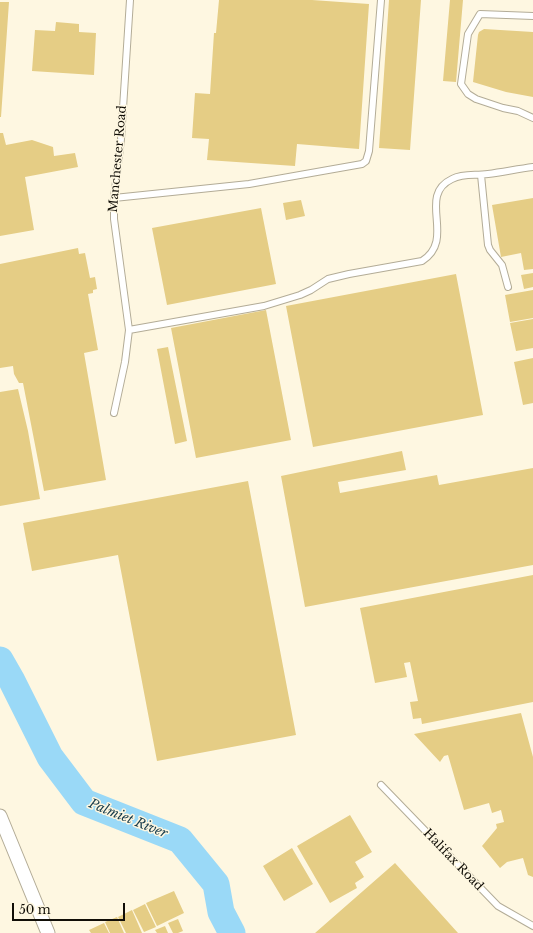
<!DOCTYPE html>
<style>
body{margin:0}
#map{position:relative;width:533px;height:933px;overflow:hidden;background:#fef7e1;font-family:"Libre Baskerville",serif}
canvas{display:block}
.scale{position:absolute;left:12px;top:903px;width:113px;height:18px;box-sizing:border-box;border:2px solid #110e07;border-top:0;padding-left:5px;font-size:12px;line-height:14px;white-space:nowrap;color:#110e07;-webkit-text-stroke:3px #fef7e1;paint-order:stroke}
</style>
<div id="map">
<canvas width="533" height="933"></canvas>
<div class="scale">50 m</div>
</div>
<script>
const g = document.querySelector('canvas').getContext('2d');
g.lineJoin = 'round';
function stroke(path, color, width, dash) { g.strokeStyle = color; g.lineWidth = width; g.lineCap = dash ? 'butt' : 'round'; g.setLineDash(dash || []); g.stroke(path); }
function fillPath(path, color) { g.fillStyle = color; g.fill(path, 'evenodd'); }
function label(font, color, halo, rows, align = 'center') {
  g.font = font + ' "Libre Baskerville",serif'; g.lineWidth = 3; g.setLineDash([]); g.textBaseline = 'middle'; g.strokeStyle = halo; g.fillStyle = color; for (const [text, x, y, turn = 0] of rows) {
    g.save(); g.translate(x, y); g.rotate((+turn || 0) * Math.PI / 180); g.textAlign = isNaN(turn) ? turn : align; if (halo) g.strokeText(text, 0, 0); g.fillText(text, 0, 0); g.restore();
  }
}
const river = new Path2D(`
 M0,660L12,681L50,757L84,802L180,840L216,884L221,912L232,933`);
const building = new Path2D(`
 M219,0H312L369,4L359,149L297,144L295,166L207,160L209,139L192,138L195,93L210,94L214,33H216Z
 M389,0H421L410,150L379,148Z
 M450,0H463L456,82L443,81Z
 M0,2H9L1,117H0Z
 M56,22L79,24V32L96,33L94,75L32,71L35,30L55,31Z
 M484,29L533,32V97L506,92L473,82L478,35L479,32Z
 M0,133H3L6,145L32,140L53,147L54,156L75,153L78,167L25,177L34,230L0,236Z
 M533,198V269L524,270L521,253L501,257L492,205Z
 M301,200L305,216L286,220L283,203Z
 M261,208L276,284L167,305L152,228Z
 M78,248L79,254L85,253L90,278L95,277L97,289L93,290V293L88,294L98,350L84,353L106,480L44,491L23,383H19L14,374L13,366L0,368V264Z
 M533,273V287L524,289L521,275Z
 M456,274L483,415L313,447L286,306Z
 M533,290V318L510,322L505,295Z
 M266,310L291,440L196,458L171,328Z
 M533,319V348L516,351L510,323Z
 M168,347L187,441L175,444L157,349Z
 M533,358V403L523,405L514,362Z
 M18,389L28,431L40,499L0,506V392Z
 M402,451L406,470L338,482L340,493L437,475L439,485L533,468V565L305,607L281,476Z
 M248,481L296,735L157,761L118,555L32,571L23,523Z
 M533,575V702L422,724L421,718L413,719L410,702L418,701L410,662L404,663L407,677L375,683L360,608Z
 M521,713L533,757V877L528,875L523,858L507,862L500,868L482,846L497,828L496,824L504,822L501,810L492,813L489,803L464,810L448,755L444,756L440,762L414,734Z
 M350,815L372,852L355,862L364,877L355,883L357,888L330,903L297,846Z
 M292,848L313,884L284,901L263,866Z
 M395,863L458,933H315Z
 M174,891L184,913L157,926L146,903Z
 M145,904L156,927L144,932L133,910Z
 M132,910L142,933H126L118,917Z
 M117,917L124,933H110L105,922Z
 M178,919L183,931L178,933H173L168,923Z
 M104,923L109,933H91L89,930Z
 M165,926L168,933H157L155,930Z`);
const lane = new Path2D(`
 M533,16L480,14L468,34L461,84L468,94L476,99L503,108L518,111L533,118
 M481,175L488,245L490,250L502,265L508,287
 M114,198L249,184L362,164L366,161L369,151L381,0
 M129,330L264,306L300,295L311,290L328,279L349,274L422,261C457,239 416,196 452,179C464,173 475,176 488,174C503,172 518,169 533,167
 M114,413L125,362L129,330L114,219V198L121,139L130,0
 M381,785L498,906L533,926`);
const street = new Path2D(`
 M0,816L48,933`);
const streetNames = [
 ["Manchester Road",118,159,-85],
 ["Halifax Road",453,860,46]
];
const waterNames = [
 ["Palmiet River",128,819,22]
];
stroke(river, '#9ad9f7', 27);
fillPath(building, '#e5cd85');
stroke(lane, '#b3ac97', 8);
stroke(street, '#b3ac97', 15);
stroke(lane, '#fff', 6);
stroke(street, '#fff', 13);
label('12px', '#110e07', '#fef7e1', streetNames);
label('italic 13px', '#163b4b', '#fef7e1', waterNames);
</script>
